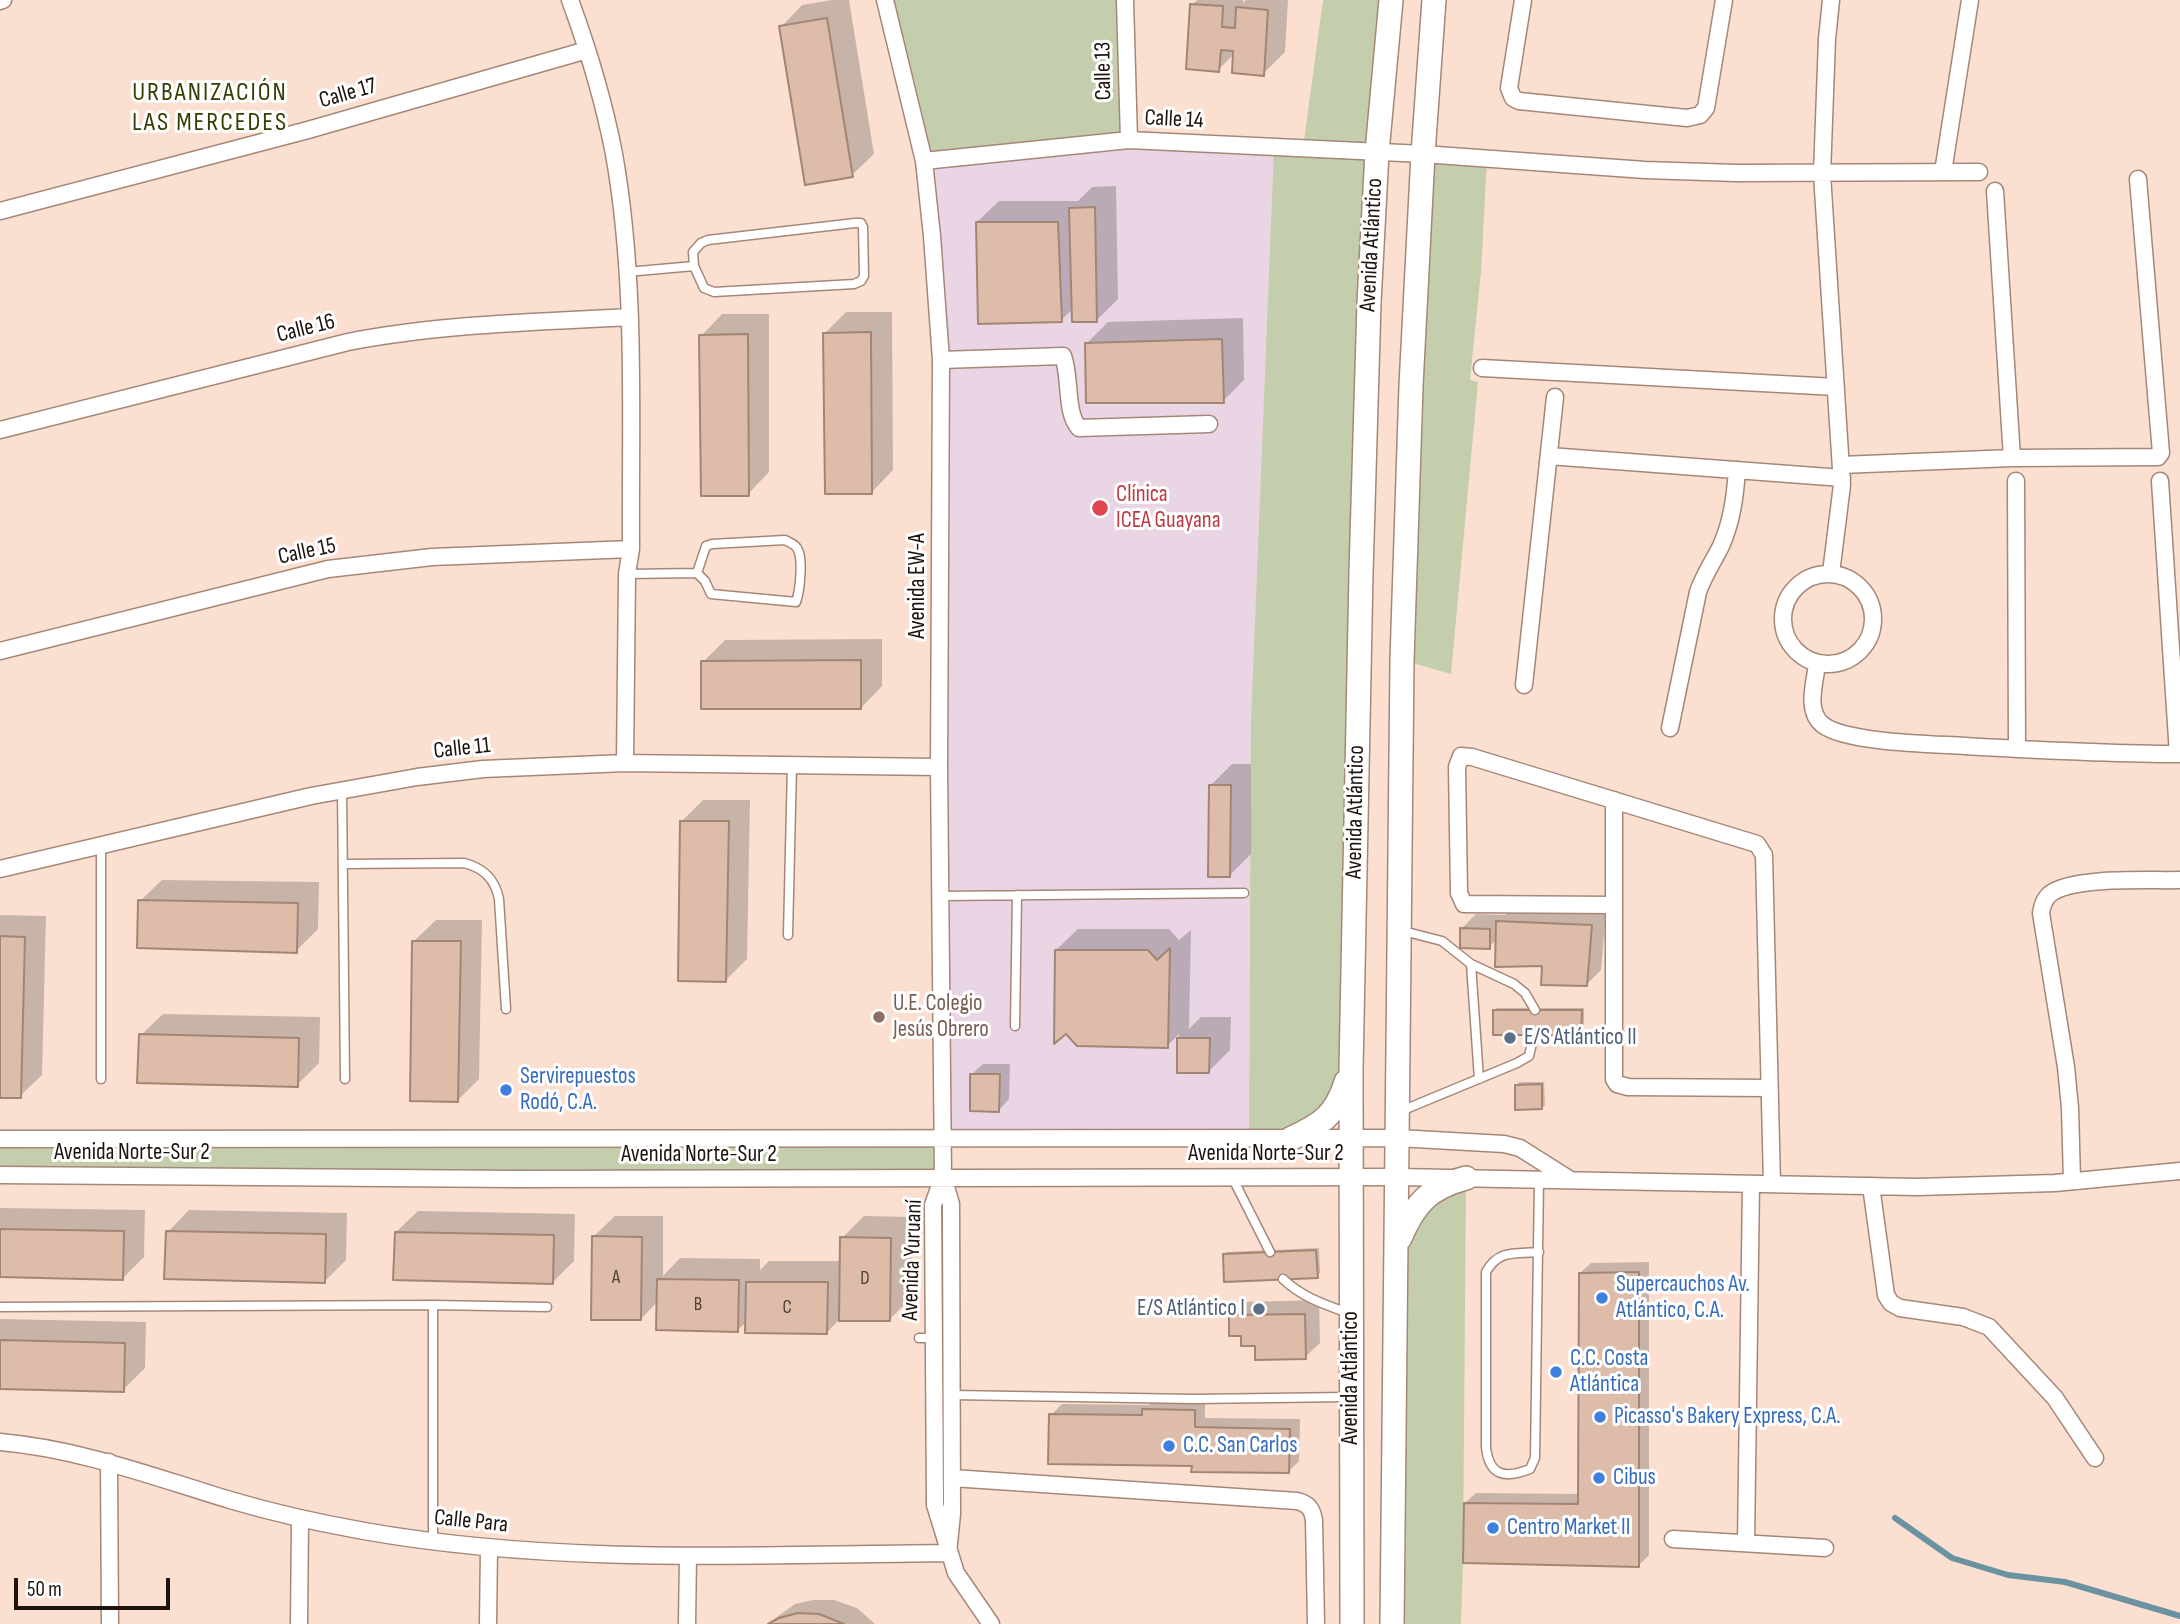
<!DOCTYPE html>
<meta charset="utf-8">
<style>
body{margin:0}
#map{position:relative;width:2180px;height:1624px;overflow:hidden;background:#fbe0d2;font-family:"Sofia Sans Condensed",sans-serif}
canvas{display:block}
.scale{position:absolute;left:14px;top:1578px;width:156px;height:32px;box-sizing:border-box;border:4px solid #1d120c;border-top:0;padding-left:9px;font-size:21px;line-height:24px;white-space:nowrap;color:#1d120c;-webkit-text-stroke:5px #fff;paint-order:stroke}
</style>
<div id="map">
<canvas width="2180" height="1624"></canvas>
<div class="scale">50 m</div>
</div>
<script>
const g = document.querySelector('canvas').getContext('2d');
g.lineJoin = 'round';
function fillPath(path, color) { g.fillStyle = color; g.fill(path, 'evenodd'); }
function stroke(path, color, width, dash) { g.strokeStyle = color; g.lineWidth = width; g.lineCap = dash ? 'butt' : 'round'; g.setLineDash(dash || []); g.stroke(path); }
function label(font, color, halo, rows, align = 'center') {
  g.font = font + ' "Sofia Sans Condensed",sans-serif'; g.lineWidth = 6; g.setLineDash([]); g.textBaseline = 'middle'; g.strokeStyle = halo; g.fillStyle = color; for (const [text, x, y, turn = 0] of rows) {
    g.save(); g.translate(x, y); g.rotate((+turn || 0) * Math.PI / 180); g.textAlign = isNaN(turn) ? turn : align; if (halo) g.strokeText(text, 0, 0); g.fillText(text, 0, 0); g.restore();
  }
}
const medical = new Path2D(`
 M1129,140L1274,147L1251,720L1249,1139L943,1138L942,419L924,161Z`);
const green = new Path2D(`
 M885,0H1125L1129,140L924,161Z
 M1323,0H1391L1351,1069L1313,1129L1249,1139L1251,720L1274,147L1303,148Z
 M1423,154L1487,159L1481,272L1470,380L1478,382L1451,674L1402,660Z
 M943,1138V1177L0,1175V1139Z
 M1466,1178L1463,1563L1461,1624H1392L1407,1220Z`);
const shadow = new Path2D(`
 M832,0H849L874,154L852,175L781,27L802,5Z
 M1197,0H1243V3L1246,0H1288L1285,52L1263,74L1235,53L1218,70L1192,5Z
 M1116,186L1118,299L1096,321L1073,309L1061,320L977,222L999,201H1078L1092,187Z
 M846,312H892L893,470L872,492L824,334Z
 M722,314H769V472L748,494L701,336Z
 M1243,318L1244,380L1223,401L1087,343L1108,322Z
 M882,639V686L861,708L703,662L725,640Z
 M1232,764H1251V854L1229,876L1210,786Z
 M703,800H750L747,959L725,981L682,821Z
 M162,880L319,882L318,929L296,951L140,901Z
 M1512,908L1606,911L1601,970L1587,984L1543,964L1497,939L1489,947L1462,928L1476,914L1505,915Z
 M0,915L46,916L42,1075L20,1096H0Z
 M436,920H482L479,1079L457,1101L414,941Z
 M1078,929H1169L1179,940L1191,930L1189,1029L1201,1017H1231L1230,1050L1208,1072L1179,1071V1034L1167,1046L1056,950Z
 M1497,1008H1584V1031L1581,1034L1494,1011Z
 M163,1014L320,1017L319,1063L297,1085L141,1035Z
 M983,1064H1010L1009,1099L999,1110L972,1074Z
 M1519,1082H1544L1545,1105L1542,1108L1517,1085Z
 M0,1208L145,1210L144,1257L122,1279L0,1275Z
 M189,1210L347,1213L346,1260L324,1282L168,1232Z
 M418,1211L575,1214L574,1261L553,1282L396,1232Z
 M615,1216H663V1276L680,1258L760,1259V1270L769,1261H842V1238L864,1216L912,1217L911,1298L890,1319H840L827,1332L747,1321L738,1330L658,1301L641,1319L593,1237Z
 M1319,1248L1320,1273L1317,1276L1224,1254L1227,1252Z
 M1649,1262V1555L1638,1566L1465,1503L1476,1493L1580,1494V1273L1591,1263Z
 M1319,1300L1320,1343L1305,1357L1256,1344L1242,1334L1230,1316L1245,1302Z
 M0,1319L146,1322L145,1368L123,1390L0,1387Z
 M1155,1399L1205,1400V1418L1300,1419L1299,1461L1289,1471L1193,1464L1051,1415L1062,1404L1149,1405Z
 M813,1600H834L857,1608L875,1624H767L795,1604Z`);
const stream = new Path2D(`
 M1895,1518L1952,1558L2008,1575L2065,1582L2180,1616`);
const building = new Path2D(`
 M1190,4L1223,6L1222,27L1235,28L1236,7L1268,10L1264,76L1232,73L1233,51L1221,50L1219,72L1186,69Z
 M827,18L853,177L805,185L779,26Z
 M1095,207L1097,322H1072L1069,208Z
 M976,222H1058L1062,322L978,324Z
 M871,332L872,494H825L823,333Z
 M748,334L749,496H701L699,335Z
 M1222,339L1224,403H1086L1085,343Z
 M861,660V709H701V661Z
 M1209,785H1231L1230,877H1208Z
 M680,821H729L726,982L678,981Z
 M138,900L298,903L297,953L137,948Z
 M1496,921L1592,925L1587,986L1541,985L1542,966L1495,967Z
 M1460,928L1490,929V949L1460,948Z
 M0,936L25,937L21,1098H0Z
 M412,941H461L458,1102L410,1101Z
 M1170,948L1168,1048L1077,1046L1066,1034L1054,1044L1055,950H1148L1157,960Z
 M1493,1010H1582L1581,1035H1493Z
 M139,1034L299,1038L298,1087L137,1083Z
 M1177,1038H1210L1209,1073H1177Z
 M970,1074H1000L999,1112L970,1111Z
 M1542,1084V1109L1515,1110V1085Z
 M0,1229L124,1231L123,1280L0,1277Z
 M166,1231L326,1234L325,1283L164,1279Z
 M395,1232L554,1235L553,1284L393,1280Z
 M592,1236L642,1237L641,1320H591Z
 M840,1237L891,1238L890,1321H839Z
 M1316,1250L1318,1278L1224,1282L1223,1254Z
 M1639,1272V1567L1463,1563L1464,1503L1578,1504L1579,1273Z
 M657,1279L739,1280L738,1332L656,1330Z
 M746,1282H828L827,1334L745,1333Z
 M1305,1314L1306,1359L1255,1360V1346H1241V1336H1229V1315Z
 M0,1340L125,1343L124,1392L0,1389Z
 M1142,1409L1195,1410V1427L1290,1429L1289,1473L1191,1472L1192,1466L1048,1464L1049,1414L1142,1415Z
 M798,1613L819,1614L844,1624H768L779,1618Z`);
const service = new Path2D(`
 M627,272L694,266L704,288L714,292L854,284L861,281L864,276L863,227L861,223H855L708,240L701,243L693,252L694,266
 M627,574L697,573L705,581L711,594L796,602C800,591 803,560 798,550C796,544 790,543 785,540L712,544L706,546L697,573
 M342,790L345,1079
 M101,846V1079
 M344,864L464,863C484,868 495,879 499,899L506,1009
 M941,896L1244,893
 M1403,931L1442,941L1471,964L1514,984L1525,993L1535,1010
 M788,935L792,765
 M1471,964L1479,1079
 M1015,1026L1017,895
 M1401,1111L1517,1063L1529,1056L1534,1035
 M1232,1177L1270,1252
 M1539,1252C1515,1254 1499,1249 1486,1272V1447C1489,1476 1505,1479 1530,1469L1535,1458L1539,1180
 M1283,1279C1302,1297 1323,1304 1348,1313
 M433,1305V1541
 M0,1307L433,1305L547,1307
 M919,1338H933
 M952,1395L1194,1399L1348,1397`);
const minor = new Path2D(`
 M570,0C588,49 604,102 614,154C637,283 630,418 631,549L627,574L625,763
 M885,0L924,161L932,236L941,360L939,767L943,1177L951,1204L952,1514L948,1553
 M1125,0L1129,140
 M1523,0L1509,88L1513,98L1519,101L1687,118L1700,115L1706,108L1724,0
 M1831,0L1827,39L1822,174L1842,485L1831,573
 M0,1L3,0
 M924,161L1129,140L1423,154L1645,170L1736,173L1979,172
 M1943,172L1970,0
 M1995,191L2012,458
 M0,211L308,130L587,50
 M941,360L1063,356C1071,377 1065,413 1079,428L1209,424
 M1482,368L1836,387
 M0,430L348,342C441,324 535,322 630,317
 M1549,456L1842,478
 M1841,465L2012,458L2158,457L2161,453L2138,179
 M2016,481L2017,749
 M2160,481L2178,754
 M1783 619a45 45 0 1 1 90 0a45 45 0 1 1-90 0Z
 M0,651L328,569L432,557L631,549
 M1817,664C1815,683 1805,711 1823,725C1847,743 1934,744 1965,746C2037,750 2108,754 2180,754
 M1524,685L1555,397
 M1670,728L1698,592C1704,575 1713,562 1721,546C1732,521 1735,497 1737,470
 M1614,800V1079L1617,1084L1628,1087L1769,1088
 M0,869L311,796L417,777L483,769L625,763L939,767
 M1614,905L1464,904L1459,893L1457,767L1461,756L1472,757L1757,844L1764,855L1772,1184
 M0,1139L1398,1138L1504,1144L1520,1148L1569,1179
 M0,1175L516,1179L1398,1177L1917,1187L2055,1183L2180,1171
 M943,1177L933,1205L935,1505L956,1573L991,1624
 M2072,1181L2070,1108L2066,1067L2041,913C2042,906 2044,899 2050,894C2073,876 2150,881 2180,880
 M1871,1186L1886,1295L1891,1303L1900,1308L1963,1317L1989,1327L2055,1398L2095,1458
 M0,1442C80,1449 154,1477 230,1500C274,1513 319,1523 364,1531C556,1565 754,1555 948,1553
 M109,1462L110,1624
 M952,1478L1297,1501C1308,1504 1312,1508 1314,1520L1316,1624
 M1673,1539L1825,1548
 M1746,1543L1751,1184
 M299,1624L300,1519
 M488,1624L489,1549
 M687,1624L688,1556`);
const secondary = new Path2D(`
 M1290,1139C1321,1125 1336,1115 1346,1082
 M1400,1238C1415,1203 1429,1188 1466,1178
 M1352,1624L1351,1069L1361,573L1369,303L1377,152L1391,0
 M1392,1624L1402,660L1411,386L1423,154L1434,0`);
const markers = [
 [1100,508,9,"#e0444e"],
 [879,1017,7,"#8d6e63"],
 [1510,1038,7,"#5c6f8a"],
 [506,1090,7,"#3f7fe0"],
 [1602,1298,7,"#3f7fe0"],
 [1259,1309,7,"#5c6f8a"],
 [1556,1372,7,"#3f7fe0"],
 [1600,1417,7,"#3f7fe0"],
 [1169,1446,7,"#3f7fe0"],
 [1599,1478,7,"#3f7fe0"],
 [1493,1528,7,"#3f7fe0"]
];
const numberNames = [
 ["A",616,1278],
 ["D",865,1279],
 ["B",698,1305],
 ["C",787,1308]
];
const streetNames = [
 ["Calle 13",1104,71,-91],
 ["Calle 17",348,94,-16],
 ["Calle 14",1174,120,3],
 ["Avenida Atlántico",1372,245,-87],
 ["Calle 16",306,329,-14],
 ["Calle 15",307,552,-12],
 ["Avenida EW-A",918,586,-90],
 ["Calle 11",462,749,-6],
 ["Avenida Atlántico",1356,812,-89],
 ["Avenida Norte-Sur 2",132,1153],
 ["Avenida Norte-Sur 2",1266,1154],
 ["Avenida Norte-Sur 2",699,1155],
 ["Avenida Yuruaní",913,1260,-88],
 ["Avenida Atlántico",1351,1378,-90],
 ["Calle Para",471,1522,6]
];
const healthNames = [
 ["Clínica",1116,495],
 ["ICEA Guayana",1116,521]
];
const educationNames = [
 ["U.E. Colegio",893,1004],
 ["Jesús Obrero",893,1030]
];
const serviceNames = [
 ["E/S Atlántico II",1524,1038],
 ["E/S Atlántico I",1245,1309,"right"]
];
const shopNames = [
 ["Servirepuestos",520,1077],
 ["Rodó, C.A.",520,1103],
 ["Supercauchos Av.",1616,1285],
 ["Atlántico, C.A.",1616,1311],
 ["C.C. Costa",1570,1359],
 ["Atlántica",1570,1385],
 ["Picasso's Bakery Express, C.A.",1614,1417],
 ["C.C. San Carlos",1183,1446],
 ["Cibus",1613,1478],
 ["Centro Market II",1507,1528]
];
const quarterNames = [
 ["URBANIZACIÓN",210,93],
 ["LAS MERCEDES",210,123]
];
fillPath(medical, '#e9d5e4');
fillPath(green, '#c5ceac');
fillPath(shadow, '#0003');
stroke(stream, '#6b92a1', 6);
fillPath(building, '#ddbdaa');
stroke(building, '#a28573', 2);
stroke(service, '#a68777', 11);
stroke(minor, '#a68777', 19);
stroke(secondary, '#a68777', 26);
stroke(service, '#fff', 8);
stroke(minor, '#fff', 16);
stroke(secondary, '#fff', 23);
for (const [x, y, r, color] of markers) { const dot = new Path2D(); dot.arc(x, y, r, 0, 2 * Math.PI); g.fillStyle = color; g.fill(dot); stroke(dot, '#fff', 2.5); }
label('19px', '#4d3d34', null, numberNames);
label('23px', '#1d120c', '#fff', streetNames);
label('23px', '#be3a42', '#fff', healthNames, 'left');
label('23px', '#785e54', '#fff', educationNames, 'left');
label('23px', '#4e5e75', '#fff', serviceNames, 'left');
label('23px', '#366cbe', '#fff', shopNames, 'left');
g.letterSpacing = '2px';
label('26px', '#343f03', '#fff', quarterNames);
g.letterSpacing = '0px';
</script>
